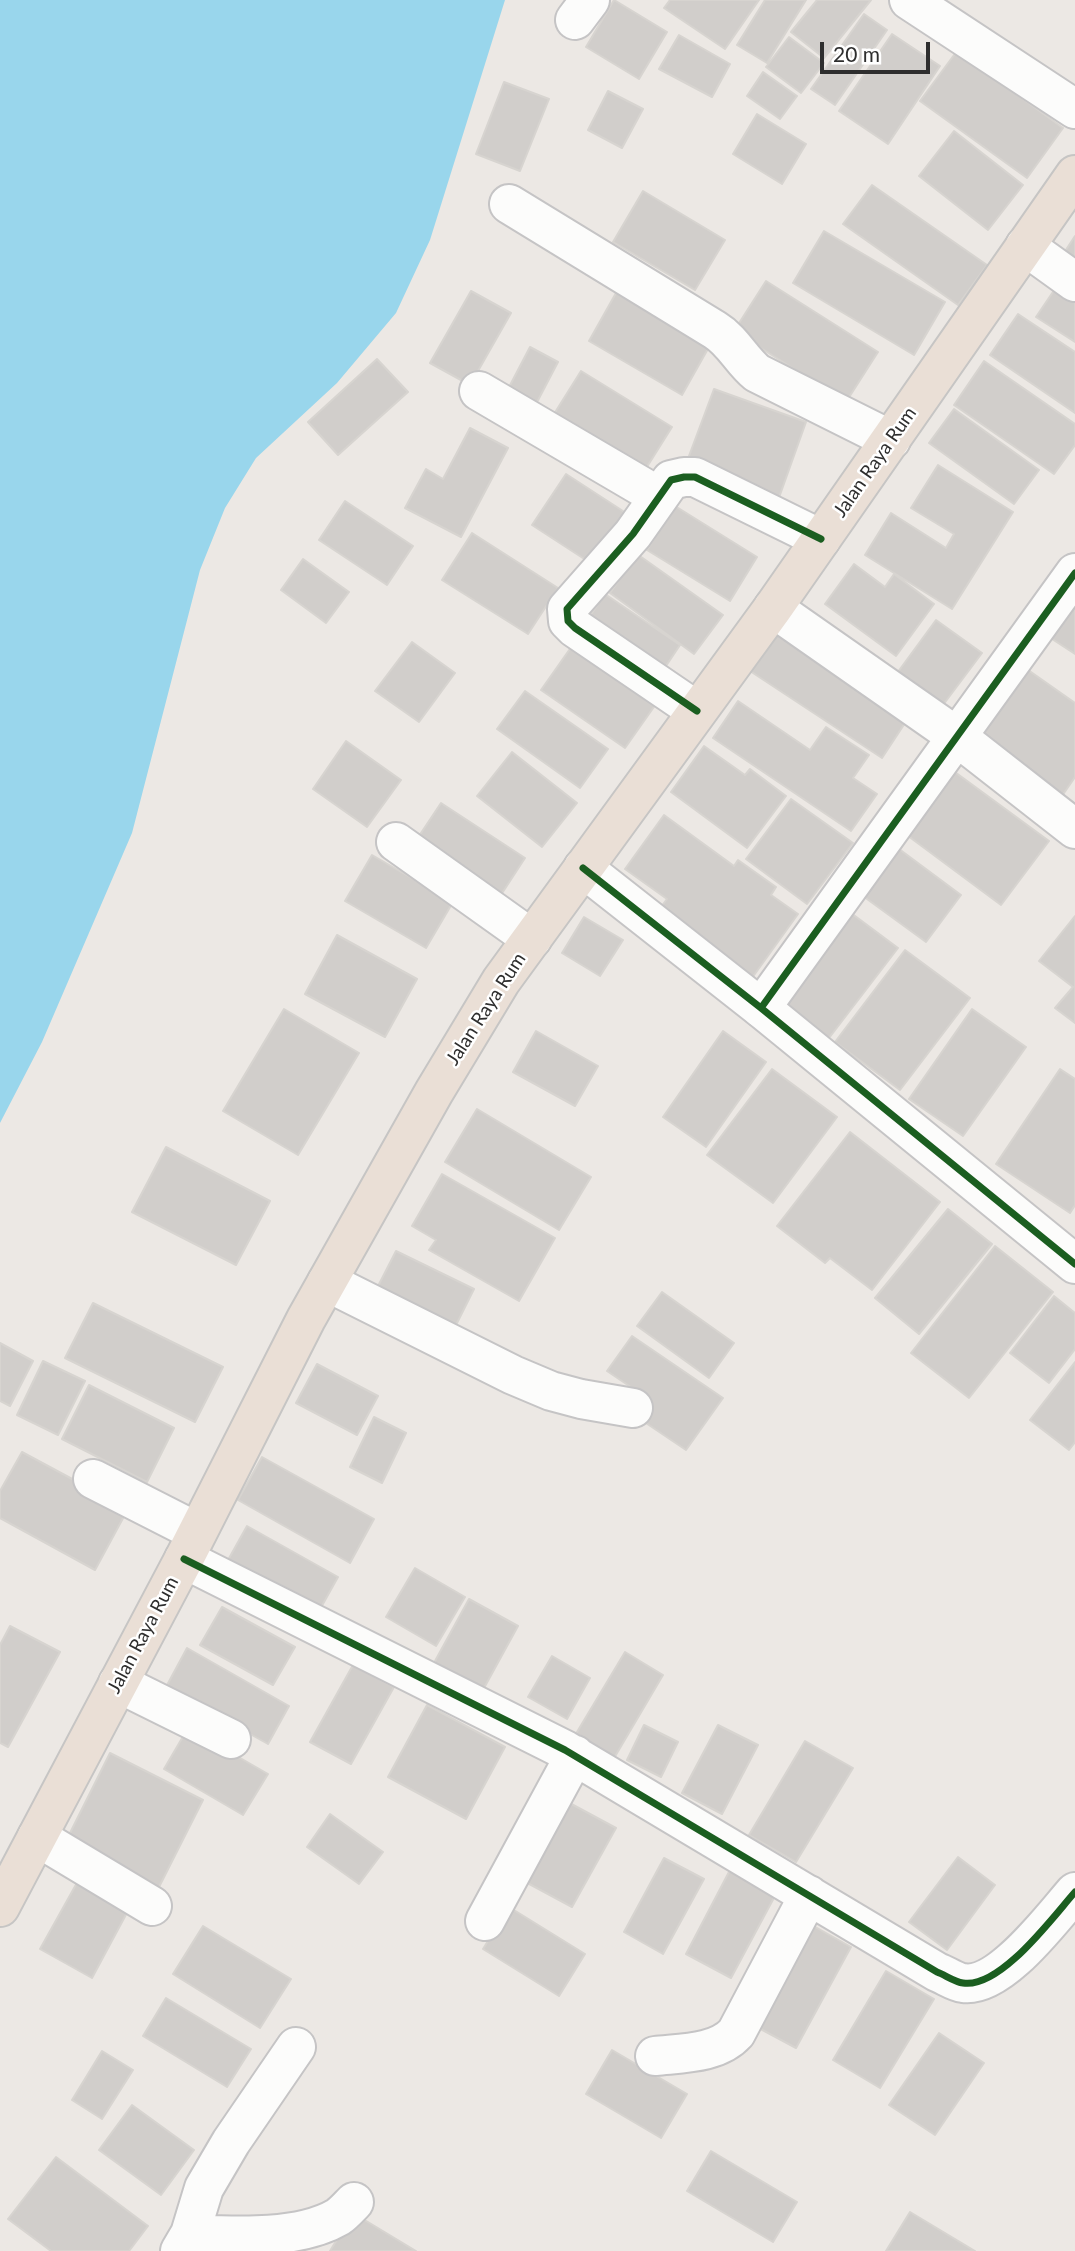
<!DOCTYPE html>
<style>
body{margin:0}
#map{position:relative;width:1075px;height:2251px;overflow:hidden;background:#ece8e4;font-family:Lato,sans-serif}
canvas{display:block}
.scale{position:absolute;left:820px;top:42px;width:110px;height:32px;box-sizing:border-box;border:4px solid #2e2e2e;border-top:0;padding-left:9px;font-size:21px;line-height:24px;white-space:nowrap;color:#2e2e2e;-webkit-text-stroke:5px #fff;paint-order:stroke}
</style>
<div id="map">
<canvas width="1075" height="2251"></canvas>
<div class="scale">20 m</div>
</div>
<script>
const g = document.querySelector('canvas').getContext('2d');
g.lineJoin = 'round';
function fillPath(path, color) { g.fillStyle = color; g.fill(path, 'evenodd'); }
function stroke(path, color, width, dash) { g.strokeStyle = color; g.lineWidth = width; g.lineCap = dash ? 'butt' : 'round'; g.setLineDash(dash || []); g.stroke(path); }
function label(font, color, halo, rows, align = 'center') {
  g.font = font + ' Lato,sans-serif'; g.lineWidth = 5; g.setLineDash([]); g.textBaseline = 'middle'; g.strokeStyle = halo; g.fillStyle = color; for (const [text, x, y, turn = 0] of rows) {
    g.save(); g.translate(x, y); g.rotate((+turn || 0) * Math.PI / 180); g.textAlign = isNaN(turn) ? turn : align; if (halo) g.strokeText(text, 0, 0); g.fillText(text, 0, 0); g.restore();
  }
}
const water = new Path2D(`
 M0,0H505L430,240L396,313L337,383L256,458L225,508L200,570L132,833L42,1042L0,1123Z`);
const building = new Path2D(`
 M614,0L667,32L639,79L586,47Z
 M670,0H759L725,49L664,8Z
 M765,0H806L767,63L737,45Z
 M817,0H871L824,58L791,32Z
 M864,14L887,30L835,105L811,89Z
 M892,34L940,66L888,144L839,111Z
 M679,35L730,64L712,97L659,69Z
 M789,37L824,63L801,93L766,67Z
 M957,51L1063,128L1027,178L920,101Z
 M763,72L797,96L780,119L747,96Z
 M504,82L549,99L520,171L476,154Z
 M608,91L643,109L622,148L588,130Z
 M757,114L806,144L782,184L733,154Z
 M954,131L1023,185L988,230L919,176Z
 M872,185L987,265L958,305L843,224Z
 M643,191L725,240L695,290L613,242Z
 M824,231L945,302L914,355L793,283Z
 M1075,236V273L1058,262Z
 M766,281L878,352L846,402L734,331Z
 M1059,283L1075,294V342L1036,317Z
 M471,291L511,313L470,385L430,363Z
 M616,293L709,347L682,395L589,341Z
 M1018,314L1075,352V413L990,355Z
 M530,347L558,362L535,406L507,391Z
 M377,359L408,392L338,455L308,422Z
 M984,361L1075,424V445L1054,474L954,405Z
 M581,371L672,427L640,478L549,422Z
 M714,389L806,422L776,506L683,472Z
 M954,409L1039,470L1014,504L929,443Z
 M470,428L508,448L461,537L405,508L426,469L443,479Z
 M938,465L1013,512L952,609L865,555L891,513L946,548L954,534L911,508Z
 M566,474L626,513L592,564L532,525Z
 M345,501L413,546L387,585L319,540Z
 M675,506L757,557L730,601L647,550Z
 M472,533L558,588L528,634L442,580Z
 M637,554L723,615L694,654L610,593Z
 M303,559L349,592L326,623L281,590Z
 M854,564L885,587L894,574L934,604L896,656L825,604Z
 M605,594L680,645L658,678L583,626Z
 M1075,598V654L1049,637Z
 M936,620L982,653L937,713L892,680Z
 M779,628L911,714L882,758L750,671Z
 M412,642L455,673L419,722L375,691Z
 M572,646L656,704L625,748L541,690Z
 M1021,665L1075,703V777L1062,796L972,733Z
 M525,691L608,749L580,788L497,729Z
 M738,701L810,750L826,727L869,755L853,778L877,794L851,831L713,738Z
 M346,741L401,780L367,827L313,789Z
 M704,746L745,775L750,769L786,796L747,848L671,792Z
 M512,752L577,803L542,847L477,796Z
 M944,764L1049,841L1001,905L896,827Z
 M791,799L853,843L807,904L746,859Z
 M441,803L525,858L495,904L411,848Z
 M664,815L734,866L738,860L776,887L771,895L798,914L752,978L658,911L667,899L625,869Z
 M891,843L961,895L926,942L856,891Z
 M372,855L453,902L426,948L345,901Z
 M847,910L898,948L829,1038L784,1004Z
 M1075,916V1023L1055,1008L1073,987L1039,961Z
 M584,917L623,940L600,976L562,953Z
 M337,935L417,979L385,1037L305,994Z
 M905,950L970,998L900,1090L835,1042Z
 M284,1009L359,1053L298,1155L223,1111Z
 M972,1009L1026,1047L963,1136L909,1099Z
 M536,1031L598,1066L575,1106L513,1072Z
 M723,1031L766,1062L706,1147L663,1117Z
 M772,1069L837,1117L773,1203L707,1155Z
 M1060,1069L1075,1079V1205L1070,1213L996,1164Z
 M477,1109L591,1177L559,1230L445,1162Z
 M850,1132L940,1202L872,1290L830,1258L825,1263L777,1226Z
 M166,1147L270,1201L236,1265L132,1212Z
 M442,1174L555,1238L519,1301L429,1250L436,1240L412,1226Z
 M948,1209L992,1244L919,1334L875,1298Z
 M995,1246L1053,1292L969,1398L911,1353Z
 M396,1251L474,1289L453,1331L375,1292Z
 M662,1292L734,1343L709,1378L637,1326Z
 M1054,1296L1075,1313V1349L1049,1383L1010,1353Z
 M93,1303L223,1367L195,1422L65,1358Z
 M632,1336L723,1398L686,1450L637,1417L650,1400L607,1371Z
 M0,1343L33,1361L10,1406L0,1401Z
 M43,1361L85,1381L58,1435L17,1415Z
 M1075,1362V1442L1069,1450L1030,1420Z
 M317,1364L378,1396L357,1435L296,1403Z
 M89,1385L174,1428L147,1482L62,1439Z
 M374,1417L406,1433L382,1483L350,1467Z
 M22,1452L128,1509L95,1570L0,1518V1491Z
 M262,1457L374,1519L350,1563L238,1500Z
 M247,1526L338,1577L314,1620L223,1569Z
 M415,1568L465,1597L436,1646L386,1617Z
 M469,1599L518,1626L478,1699L429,1672Z
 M222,1607L295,1647L273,1685L200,1645Z
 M10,1626L60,1652L8,1747L0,1743V1645Z
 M187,1648L289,1706L268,1744L166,1687Z
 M625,1652L663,1675L610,1765L571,1742Z
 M552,1656L590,1678L567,1719L528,1697Z
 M353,1665L394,1687L351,1764L310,1742Z
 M427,1705L505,1747L466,1819L388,1777Z
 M644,1725L678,1742L661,1777L627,1760Z
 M718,1725L758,1745L722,1814L682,1793Z
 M188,1728L268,1774L243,1815L164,1769Z
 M805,1741L853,1768L796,1862L749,1835Z
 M110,1753L203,1800L158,1889L65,1843Z
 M564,1800L616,1828L572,1907L520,1879Z
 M330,1814L383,1852L359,1884L307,1847Z
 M958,1857L995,1885L947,1950L909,1922Z
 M664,1858L704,1879L663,1954L624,1932Z
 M730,1870L776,1894L731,1978L686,1954Z
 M78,1881L129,1909L92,1978L40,1949Z
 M509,1907L585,1954L559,1996L483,1949Z
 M810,1924L851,1947L796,2048L755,2026Z
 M203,1926L291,1979L260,2028L173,1974Z
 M886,1971L934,1999L880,2088L833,2060Z
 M166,1998L251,2049L227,2087L143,2036Z
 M939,2033L984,2063L935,2135L889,2105Z
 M612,2050L687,2094L661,2138L586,2094Z
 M102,2051L133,2070L102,2119L72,2100Z
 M132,2105L194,2150L161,2195L99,2150Z
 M711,2151L797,2202L773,2242L687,2191Z
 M56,2157L148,2226L129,2251H51L8,2219Z
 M910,2212L975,2251H886Z
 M353,2213L416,2251H330Z`);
const street = new Path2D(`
 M909,0L1075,109
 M575,20L590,0
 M509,204L715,330C733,341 741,360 757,373L891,440
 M1025,246L1075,282
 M479,391L658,496
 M773,608L956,736L1075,829
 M697,711L575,628L568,621L567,609L633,534L671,480L684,477H695L821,539
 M396,842L532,939
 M761,1008L1075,573
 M327,1282L513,1375L551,1391L581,1399L633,1408
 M93,1479L197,1532
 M184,1559L565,1750L937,1972C945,1975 955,1982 963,1983C1000,1989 1052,1918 1075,1892
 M118,1683L231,1739
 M37,1837L152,1906
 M485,1921L575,1755
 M655,2056C682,2053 717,2054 736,2033L809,1895
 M190,2234C234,2236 299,2240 338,2217C344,2213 349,2207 354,2202
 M180,2251L190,2234L204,2188L231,2142L296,2047`);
const secondary = new Path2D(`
 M583,868L761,1008L1075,1264`);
const highway = new Path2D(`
 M0,1907L184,1559L306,1319L434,1092L501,981L773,608L1075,175`);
const cycleway = new Path2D(`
 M697,711L575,628L568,621L567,609L633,534L671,480L684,477H695L821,539
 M583,868L761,1008L1075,1264
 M761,1008L1075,573
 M184,1559L565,1750L937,1972C945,1975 955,1982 963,1983C1000,1989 1052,1918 1075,1892`);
const streetNames = [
 ["Jalan Raya Rum",875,462,-55],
 ["Jalan Raya Rum",486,1009,-57],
 ["Jalan Raya Rum",143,1635,-62]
];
fillPath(water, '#99d6ec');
fillPath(building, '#d1cecb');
stroke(building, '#d7d4d0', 2);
stroke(street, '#c5c4c5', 42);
stroke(secondary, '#c5c4c5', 42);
stroke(highway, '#c6c5c4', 42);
stroke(street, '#fcfcfb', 38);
stroke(secondary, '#fcfcfb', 38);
stroke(highway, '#eadfd6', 38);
stroke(cycleway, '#1b5e20', 7);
label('19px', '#2e2e2e', '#fff', streetNames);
</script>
